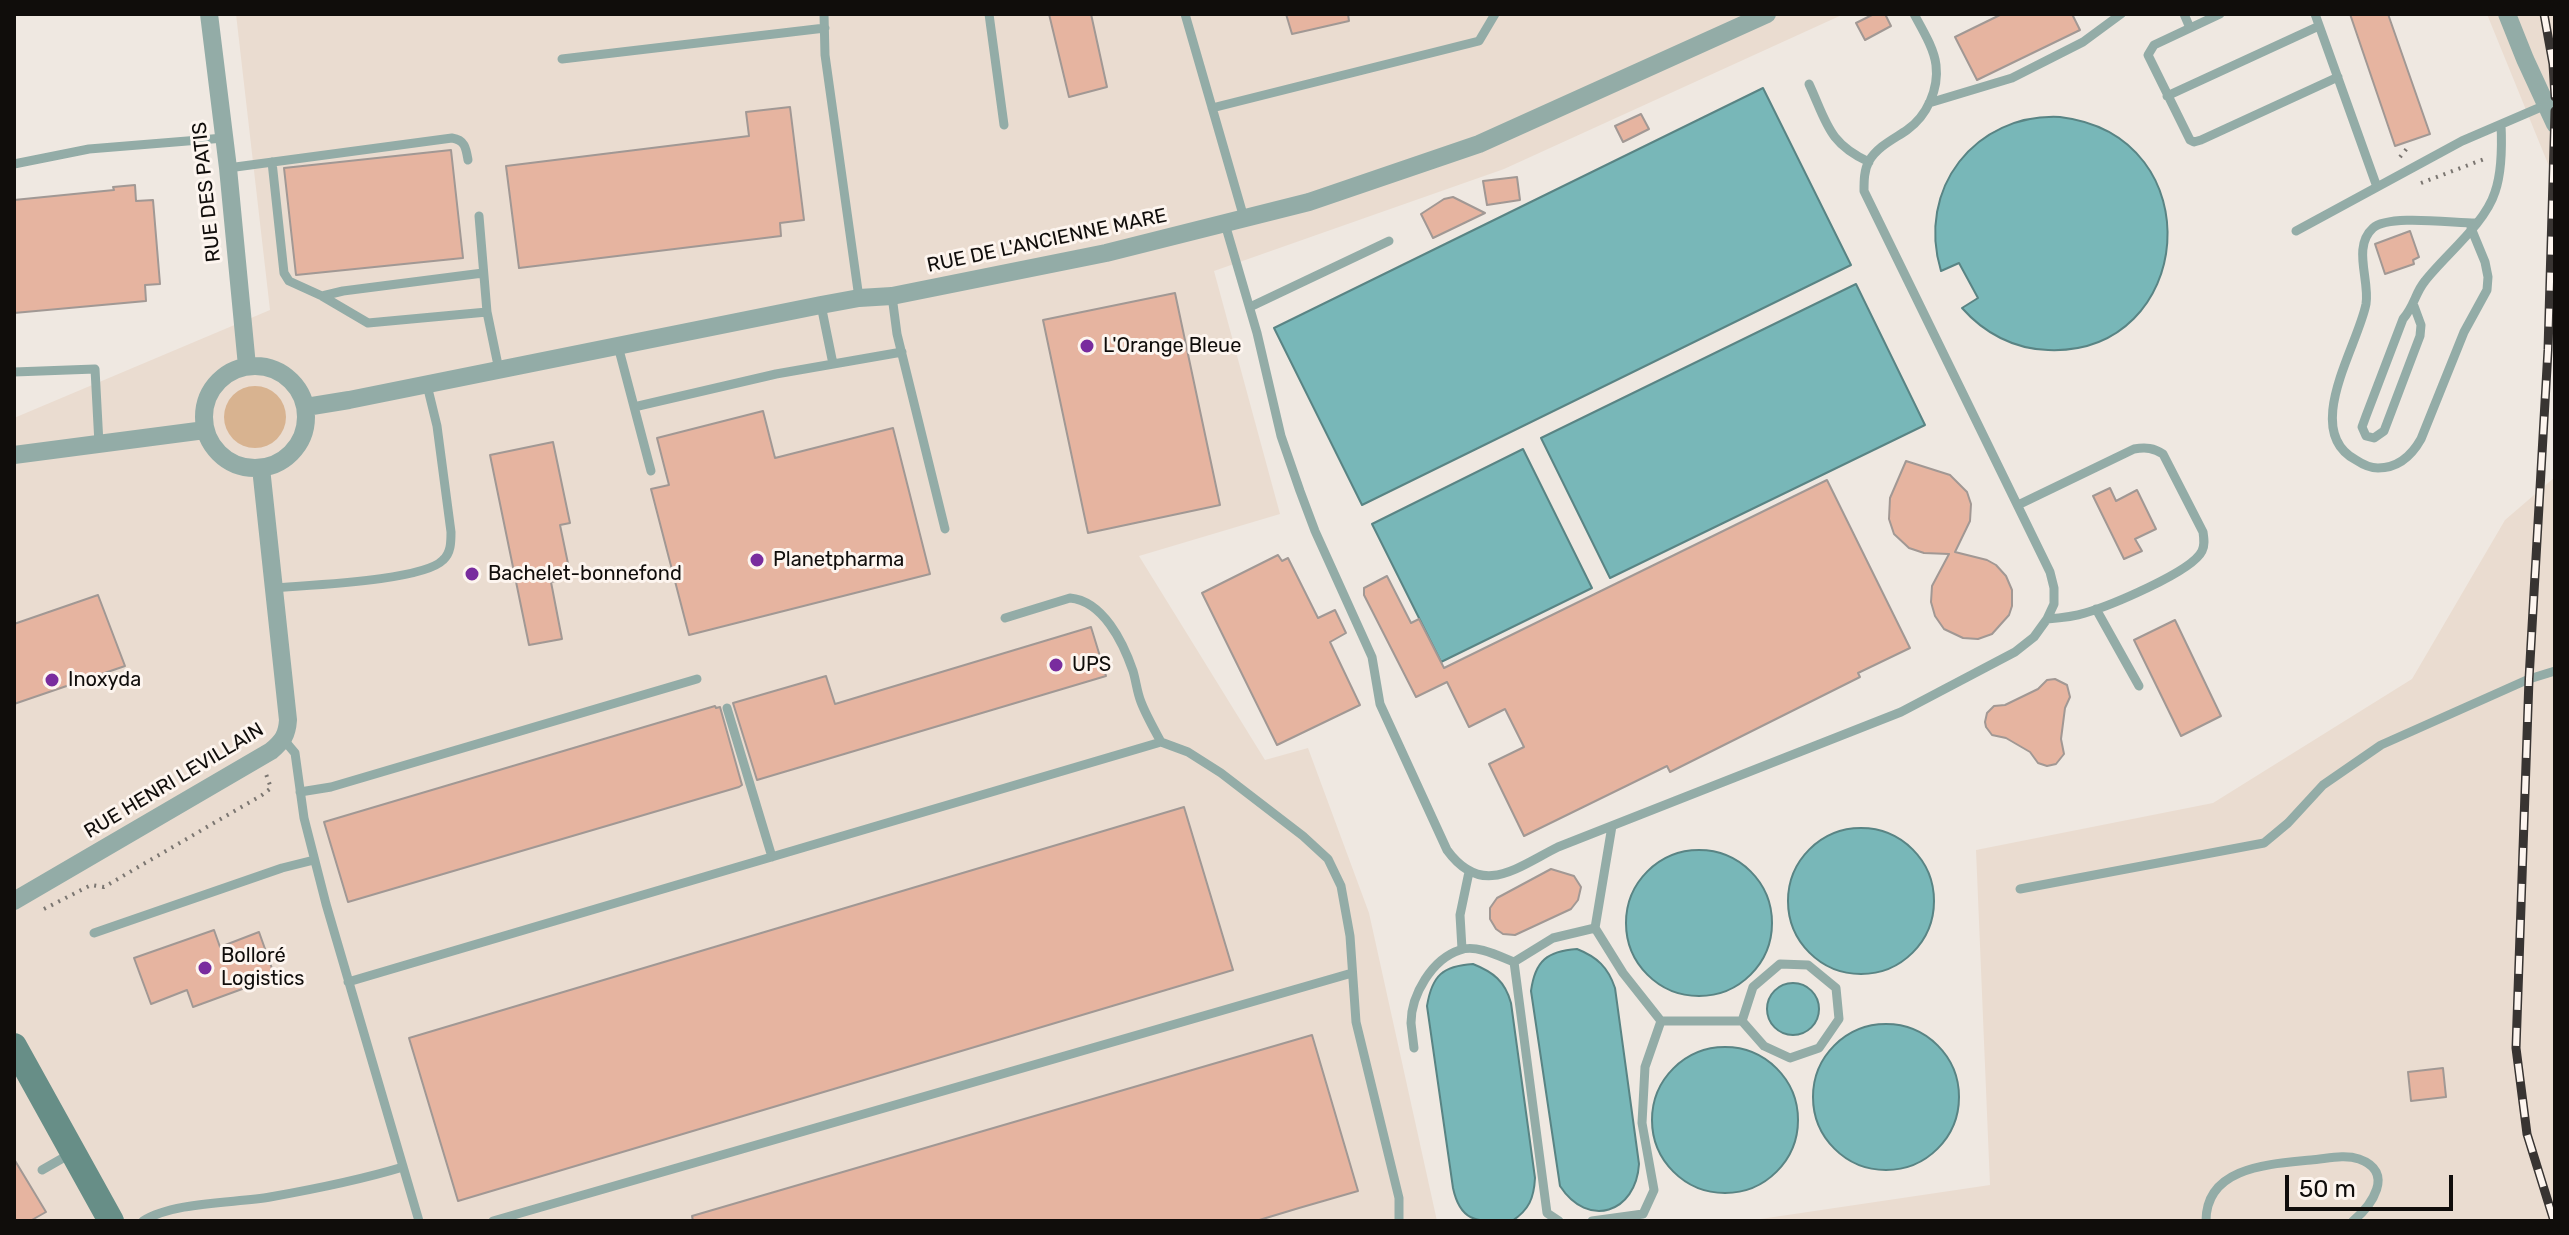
<!DOCTYPE html>
<meta charset="utf-8">
<style>
body{margin:0}
#map{position:relative;width:2569px;height:1235px;overflow:hidden;background:#efe8e1;font-family:Rubik,sans-serif}
canvas{display:block}
.frame{position:absolute;inset:0;border:16px solid #100d0b;pointer-events:none}
.scale{position:absolute;left:2285px;top:1175px;width:168px;height:36px;box-sizing:border-box;border:4px solid #100d0b;border-top:0;padding-left:10px;font-size:24px;line-height:28px;white-space:nowrap;color:#100d0b;-webkit-text-stroke:6px #fdf5ef;paint-order:stroke}
</style>
<div id="map">
<canvas width="2569" height="1235"></canvas>
<div class="frame"></div>
<div class="scale">50 m</div>
</div>
<script>
const g = document.querySelector('canvas').getContext('2d');
g.lineJoin = 'round';
function fillPath(path, color) { g.fillStyle = color; g.fill(path, 'evenodd'); }
function stroke(path, color, width, dash) { g.strokeStyle = color; g.lineWidth = width; g.lineCap = dash ? 'butt' : 'round'; g.setLineDash(dash || []); g.stroke(path); }
function label(font, color, halo, rows, align = 'center') {
  g.font = font + ' Rubik,sans-serif'; g.lineWidth = 6; g.setLineDash([]); g.textBaseline = 'middle'; g.strokeStyle = halo; g.fillStyle = color; for (const [text, x, y, turn = 0] of rows) {
    g.save(); g.translate(x, y); g.rotate((+turn || 0) * Math.PI / 180); g.textAlign = isNaN(turn) ? turn : align; if (halo) g.strokeText(text, 0, 0); g.fillText(text, 0, 0); g.restore();
  }
}
const built = new Path2D(`
 M236,14H1844L1504,169L1214,271L1280,514L1139,556L1265,760L1308,748L1369,913L1437,1221H14V418L270,310Z
 M2487,14H2555V181L2491,24Z
 M2555,477V1221H1747L1990,1185L1976,850L2213,803L2412,679L2505,520Z`);
const green = new Path2D(`
 M224 417a31 31 0 1 1 62 0a31 31 0 1 1-62 0Z`);
const water = new Path2D(`
 M1763,88L1851,265L1362,505L1274,328Z
 M2060,117C2215,136 2195,356 2048,350C2014,349 1984,333 1962,308L1978,298L1959,263L1941,271C1916,189 1975,113 2060,117Z
 M1856,284L1925,425L1610,578L1541,438Z
 M1523,449L1592,588L1441,662L1372,524Z
 M1788 901a73 73 0 1 1 146 0a73 73 0 1 1-146 0Z
 M1626 923a73 73 0 1 1 146 0a73 73 0 1 1-146 0Z
 M1577,949C1597,957 1608,967 1615,988L1639,1164C1636,1213 1588,1229 1560,1186L1531,991C1535,961 1547,951 1577,949Z
 M1473,964C1493,972 1505,981 1511,1003L1535,1178C1534,1198 1529,1210 1512,1221C1480,1221 1461,1225 1453,1188L1427,1006C1432,975 1443,966 1473,964Z
 M1767 1009a26 26 0 1 1 52 0a26 26 0 1 1-52 0Z
 M1813 1097a73 73 0 1 1 146 0a73 73 0 1 1-146 0Z
 M1652 1120a73 73 0 1 1 146 0a73 73 0 1 1-146 0Z`);
const building = new Path2D(`
 M1049,14H1091L1107,87L1069,97Z
 M1286,14H1348L1349,21L1292,34Z
 M1874,14H1885L1891,26L1865,40L1856,23Z
 M2002,14H2072L2080,30L1977,80L1955,37Z
 M2350,14H2388L2430,134L2395,146Z
 M790,107L804,220L780,223L781,236L519,268L506,166L749,136L746,112Z
 M1641,114L1649,129L1623,142L1615,126Z
 M451,150L463,258L296,275L284,168Z
 M1517,177L1520,200L1487,205L1483,181Z
 M135,185L136,201L153,200L160,284L145,285L146,301L14,313V200L114,190L113,187Z
 M1453,197L1485,213L1433,238L1421,214L1444,199Z
 M2410,231L2419,257L2413,260L2414,264L2385,274L2375,244Z
 M1175,293L1220,505L1088,533L1043,320Z
 M763,411L775,458L893,428L930,574L689,635L651,489L669,485L657,438Z
 M553,442L570,523L560,525L571,578L551,582L562,639L529,645L490,455Z
 M1906,461L1950,475L1967,492L1971,504L1970,521L1955,552L1987,560L1996,565L2006,576L2012,590V606L2009,615L1992,634L1978,639L1963,638L1944,629L1935,616L1931,602L1932,586L1949,554L1924,553L1909,548L1894,534L1889,519L1890,498Z
 M1827,480L1910,648L1858,673L1860,677L1670,772L1667,766L1524,836L1489,764L1524,747L1505,709L1469,727L1447,682L1416,697L1364,595V588L1387,576L1411,623L1419,619L1444,668Z
 M2110,488L2116,501L2137,490L2156,529L2135,539L2142,551L2124,559L2093,496Z
 M1278,555L1282,561L1288,558L1318,618L1335,610L1346,633L1330,642L1360,705L1277,745L1202,593Z
 M98,595L125,666L14,704V624Z
 M2175,620L2221,716L2181,736L2134,640Z
 M1091,627L1106,676L757,780L733,703L826,676L835,704Z
 M2055,679L2067,685L2070,697L2065,708L2061,739L2064,754L2056,764L2047,766L2038,763L2030,752L2006,738L1992,735L1986,727L1985,722L1987,713L1994,706L2005,705L2038,689L2047,680Z
 M715,706L716,708L720,707L742,785L739,787L348,902L324,822Z
 M1184,807L1233,970L458,1201L409,1038Z
 M1551,869L1574,876L1581,887L1578,900L1571,909L1515,935L1503,934L1496,929L1490,919V908L1497,898Z
 M214,930L220,947L259,932L275,977L193,1007L187,990L151,1004L134,958Z
 M1312,1035L1358,1191L1299,1208L1256,1221H693L692,1216Z
 M2443,1068L2446,1097L2411,1101L2408,1072Z
 M14,1159L46,1212L30,1221H14Z`);
const path = new Path2D(`
 M2400,157L2408,147
 M2421,183L2487,158
 M44,909L91,885L104,887L262,795L271,788L266,774`);
const lane = new Path2D(`
 M824,14L825,55L859,298
 M989,14L1004,125
 M1185,14L1244,218
 M2184,14L2190,28
 M2220,14L2154,45L2148,55L2190,140L2194,142L2201,140L2338,77
 M2315,14L2377,187
 M562,59L825,28
 M1809,84C1827,123 1828,143 1869,162
 M2167,96L2319,26
 M1929,103L2012,78L2083,42L2121,14
 M1212,108L1479,41L1495,14
 M272,162L284,273L289,281L322,296L368,323L487,312
 M14,164L89,149L224,138
 M228,168L452,138C465,140 466,148 468,160
 M479,216L487,312L499,370
 M1225,224L1257,333L1281,436L1300,491L1315,531L1372,657L1380,704L1447,850C1482,898 1516,868 1558,847L1901,712L2015,652L2034,637L2047,619L2054,604V588L2050,572L1864,191C1864,181 1864,170 1869,161C1878,146 1894,139 1907,130C1927,116 1939,89 1936,65C1934,48 1922,29 1914,14
 M2471,228L2485,262L2488,277L2487,290L2464,332L2421,439C2412,455 2398,468 2378,468C2371,468 2362,464 2356,460C2301,431 2358,346 2366,304C2370,280 2352,247 2373,228C2388,214 2453,223 2475,223
 M2296,231L2462,141L2555,101
 M322,296L343,291L483,273
 M892,296L897,334L945,529
 M821,305L833,364
 M2414,306L2421,325L2420,336L2384,431L2374,438L2366,436L2362,427L2366,416L2403,319C2415,305 2415,293 2425,281C2445,255 2485,224 2495,192C2502,172 2502,145 2501,124
 M1250,307L1389,241
 M618,346L651,471
 M14,372L95,369L99,444
 M634,407L776,374L902,352
 M2018,505L2134,449C2146,447 2154,448 2163,454L2203,532C2204,539 2205,545 2202,551C2192,572 2109,606 2085,613C2073,617 2060,618 2047,619
 M274,588C307,585 423,581 443,560C451,553 451,542 451,532L437,426L427,385
 M2096,609L2139,686
 M1005,618L1070,598C1103,601 1123,642 1133,671C1136,681 1137,692 1141,702C1146,715 1154,729 1161,742L1188,752L1221,773L1303,836L1328,859L1341,886L1350,936L1356,1022L1399,1198V1221
 M727,708L772,857
 M284,740L295,753L304,818L326,904L419,1221
 M300,792L331,787L697,679
 M1612,826L1595,928L1623,973L1661,1021H1742L1764,1046L1790,1058L1819,1048L1839,1019L1836,988L1808,965L1780,964L1753,987L1742,1021
 M2020,889L2264,843L2288,823L2323,785L2381,745L2529,679L2555,671
 M94,933L282,868L314,860
 M1462,949L1460,915L1469,872
 M348,982L1161,742
 M1414,1048C1413,1040 1412,1032 1411,1023C1411,995 1432,959 1460,950C1476,944 1499,956 1514,962
 M42,1170L70,1154
 M143,1221C172,1202 235,1203 270,1197C315,1189 360,1180 403,1167
 M493,1221L1352,973
 M1559,1221L1547,1213L1514,962L1553,938L1595,928
 M1592,1221L1643,1214L1654,1190L1642,1123L1645,1067L1661,1021
 M2206,1221C2206,1166 2271,1164 2311,1160C2326,1159 2344,1154 2359,1159C2396,1172 2371,1206 2353,1221`);
const street = new Path2D(`
 M209,14L228,168L247,366
 M2507,14L2525,59L2555,124
 M204 417a51 51 0 1 1 102 0a51 51 0 1 1-102 0Z
 M306,407L349,400L821,305L859,298L892,296L1106,253L1309,202L1479,144L1767,14
 M14,455L205,430
 M14,901L271,751C283,741 287,735 288,720L261,468`);
const secondary = new Path2D(`
 M14,1046L111,1221`);
const rail = new Path2D(`
 M2544,14L2553,64L2555,97
 M2554,1221L2527,1134L2516,1048L2529,679L2548,350L2555,111`);
const markers = [
 [1087,346,8,"#792c9e"],
 [757,560,8,"#792c9e"],
 [472,574,8,"#792c9e"],
 [1056,665,8,"#792c9e"],
 [52,680,8,"#792c9e"],
 [205,968,8,"#792c9e"]
];
const streetNames = [
 ["RUE DES PATIS",207,192,-96],
 ["RUE DE L'ANCIENNE MARE",1047,241,-12],
 ["RUE HENRI LEVILLAIN",174,781,-31]
];
const poiNames = [
 ["L'Orange Bleue",1103,346],
 ["Planetpharma",773,560],
 ["Bachelet-bonnefond",488,574],
 ["UPS",1072,665],
 ["Inoxyda",68,680],
 ["Bolloré",221,956],
 ["Logistics",221,979]
];
fillPath(built, '#eadcd0');
fillPath(green, '#d8b390');
fillPath(water, '#78b7b8');
stroke(water, '#598484', 2);
fillPath(building, '#e6b4a0');
stroke(building, '#a19894', 2);
stroke(path, '#7b7671', 4, [2, 6]);
stroke(lane, '#93aca7', 9);
stroke(street, '#93aca7', 18);
stroke(secondary, '#678e87', 26);
stroke(rail, '#383432', 9);
stroke(rail, '#fdf5ef', 6, [18]);
for (const [x, y, r, color] of markers) { const dot = new Path2D(); dot.arc(x, y, r, 0, 2 * Math.PI); g.fillStyle = color; g.fill(dot); stroke(dot, '#fdf5ef', 3); }
label('20px', '#100d0b', '#fdf5ef', streetNames);
label('20px', '#100d0b', '#fdf5ef', poiNames, 'left');
</script>
